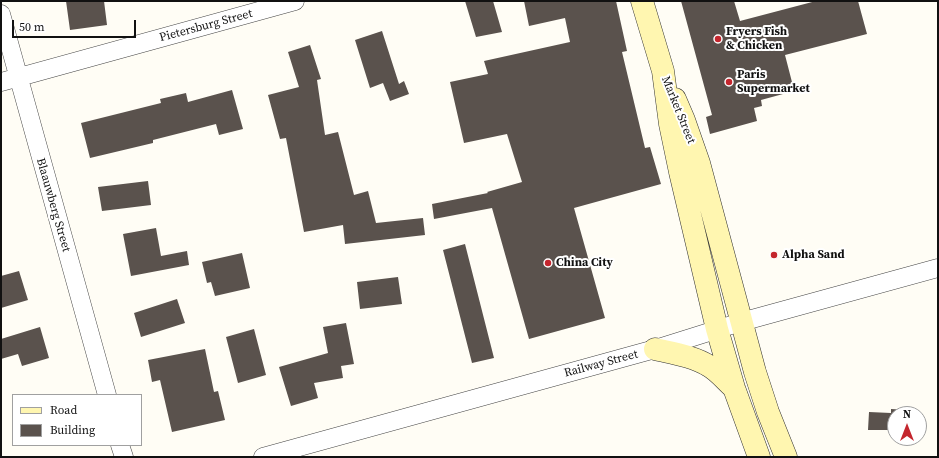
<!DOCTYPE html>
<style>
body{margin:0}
#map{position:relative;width:939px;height:458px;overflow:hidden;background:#fffdf5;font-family:"Source Serif 4",serif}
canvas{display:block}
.frame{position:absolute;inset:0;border:2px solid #111;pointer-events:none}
.legend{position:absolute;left:12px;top:394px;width:130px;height:52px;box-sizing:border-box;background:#fff;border:1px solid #a0a0a0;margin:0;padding:5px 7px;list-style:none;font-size:12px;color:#111}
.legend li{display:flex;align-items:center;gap:8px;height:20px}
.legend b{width:20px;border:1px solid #a0a0a0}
.north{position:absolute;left:887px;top:406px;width:40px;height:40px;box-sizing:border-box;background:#fff;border:1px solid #a0a0a0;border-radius:50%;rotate:0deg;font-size:11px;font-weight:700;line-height:16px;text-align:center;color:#111}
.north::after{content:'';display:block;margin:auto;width:14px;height:18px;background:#c4262e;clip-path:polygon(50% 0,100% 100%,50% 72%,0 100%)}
.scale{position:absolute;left:12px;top:20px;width:124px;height:18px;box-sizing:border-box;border:2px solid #111;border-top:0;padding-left:5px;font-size:12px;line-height:14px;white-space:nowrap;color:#111;-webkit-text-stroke:3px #fff;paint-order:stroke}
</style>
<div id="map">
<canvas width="939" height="458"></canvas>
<div class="frame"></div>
<ul class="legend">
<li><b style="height:5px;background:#fff6b0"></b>Road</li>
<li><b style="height:11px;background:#5a524d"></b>Building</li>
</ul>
<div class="north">N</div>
<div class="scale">50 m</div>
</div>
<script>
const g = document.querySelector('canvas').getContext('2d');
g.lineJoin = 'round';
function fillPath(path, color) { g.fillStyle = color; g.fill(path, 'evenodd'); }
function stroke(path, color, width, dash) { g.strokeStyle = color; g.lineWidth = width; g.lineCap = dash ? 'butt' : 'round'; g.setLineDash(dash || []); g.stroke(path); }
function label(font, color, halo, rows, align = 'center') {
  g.font = font + ' "Source Serif 4",serif'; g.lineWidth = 4; g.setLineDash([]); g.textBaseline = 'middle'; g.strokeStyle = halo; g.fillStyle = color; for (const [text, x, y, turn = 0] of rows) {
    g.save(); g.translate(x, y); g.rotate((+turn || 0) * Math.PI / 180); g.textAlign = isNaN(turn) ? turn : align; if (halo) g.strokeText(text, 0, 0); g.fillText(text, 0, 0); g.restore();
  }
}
const building = new Path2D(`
 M66,1H104L107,25L70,30Z
 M465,1H493L502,32L476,37Z
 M524,1H616L627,51L622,52L645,148L650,147L661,184L574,208L605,318L529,339L492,208L434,219L432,204L488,193L487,192L522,182L507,134L464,143L450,82L488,74L484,61L570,42L565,18L529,26Z
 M681,1H734L740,21L816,1H858L867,34L785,55L793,86L782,89L783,94L761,100L762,106L754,108L757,121L710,134L706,117L712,115Z
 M382,31L399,84L404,81L409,94L390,101L383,83L370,88L355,40Z
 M310,45L321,79L317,80L325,135L338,132L354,195L368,191L376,223L423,218L425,235L345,244L343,225L304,232L286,138L280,139L268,95L299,87L288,52Z
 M232,90L243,129L219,135L216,124L153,140V143L90,158L81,123L161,103L160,99L186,93L188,102Z
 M148,181L151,205L102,211L98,187Z
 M156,228L161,256L187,251L189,265L131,276L123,234Z
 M465,244L494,358L472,363L443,250Z
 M242,253L250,288L215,296L211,282L207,283L202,262Z
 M19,271L28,300L1,308V276Z
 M398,277L402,304L360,309L357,282Z
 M177,299L185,323L141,337L134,313Z
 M346,323L354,364L341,366L343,378L314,383L318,398L291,406L279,367L328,353L323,327Z
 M40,327L49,358L22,366L18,354L1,359V339Z
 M254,329L266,375L238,383L226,337Z
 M205,349L214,392L218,391L225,420L172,432L160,380L152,382L148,360Z
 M891,409L908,410V414H914H895V427H890V430H868L869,412L891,413Z
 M919,414H923V428H919Z`);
const minor = new Path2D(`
 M1,14L107,395
 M1,82L295,1
 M120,445L124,457
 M263,457L655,349L741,322L938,268`);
const secondary = new Path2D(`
 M642,1L663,71L670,124L680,172L717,329L734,388L759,457
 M675,99L684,120L699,163L755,372L768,412L786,457
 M655,349C672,353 693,356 709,366C718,371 726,381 734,388`);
const markers = [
 [718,39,4,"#c4262e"],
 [729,82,4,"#c4262e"],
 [774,255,4,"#c4262e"],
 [548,263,4,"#c4262e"]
];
const streetNames = [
 ["Pietersburg Street",206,26,-15],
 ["Market Street",678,110,68],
 ["Blaauwberg Street",53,205,74],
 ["Railway Street",601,364,-15]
];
const poiNames = [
 ["Fryers Fish",726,32],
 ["& Chicken",726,46],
 ["Paris",737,75],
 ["Supermarket",737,89],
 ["Alpha Sand",782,255],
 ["China City",556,263]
];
fillPath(building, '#5a524d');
stroke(minor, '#444', 19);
stroke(secondary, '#333', 23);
stroke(minor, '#fff', 18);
stroke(secondary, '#fff6b0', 22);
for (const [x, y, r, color] of markers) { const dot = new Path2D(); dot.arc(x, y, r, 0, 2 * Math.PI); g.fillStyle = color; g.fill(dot); stroke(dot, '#fff', 1.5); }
label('12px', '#111', '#fff', streetNames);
label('bold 12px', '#111', '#fff', poiNames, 'left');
</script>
